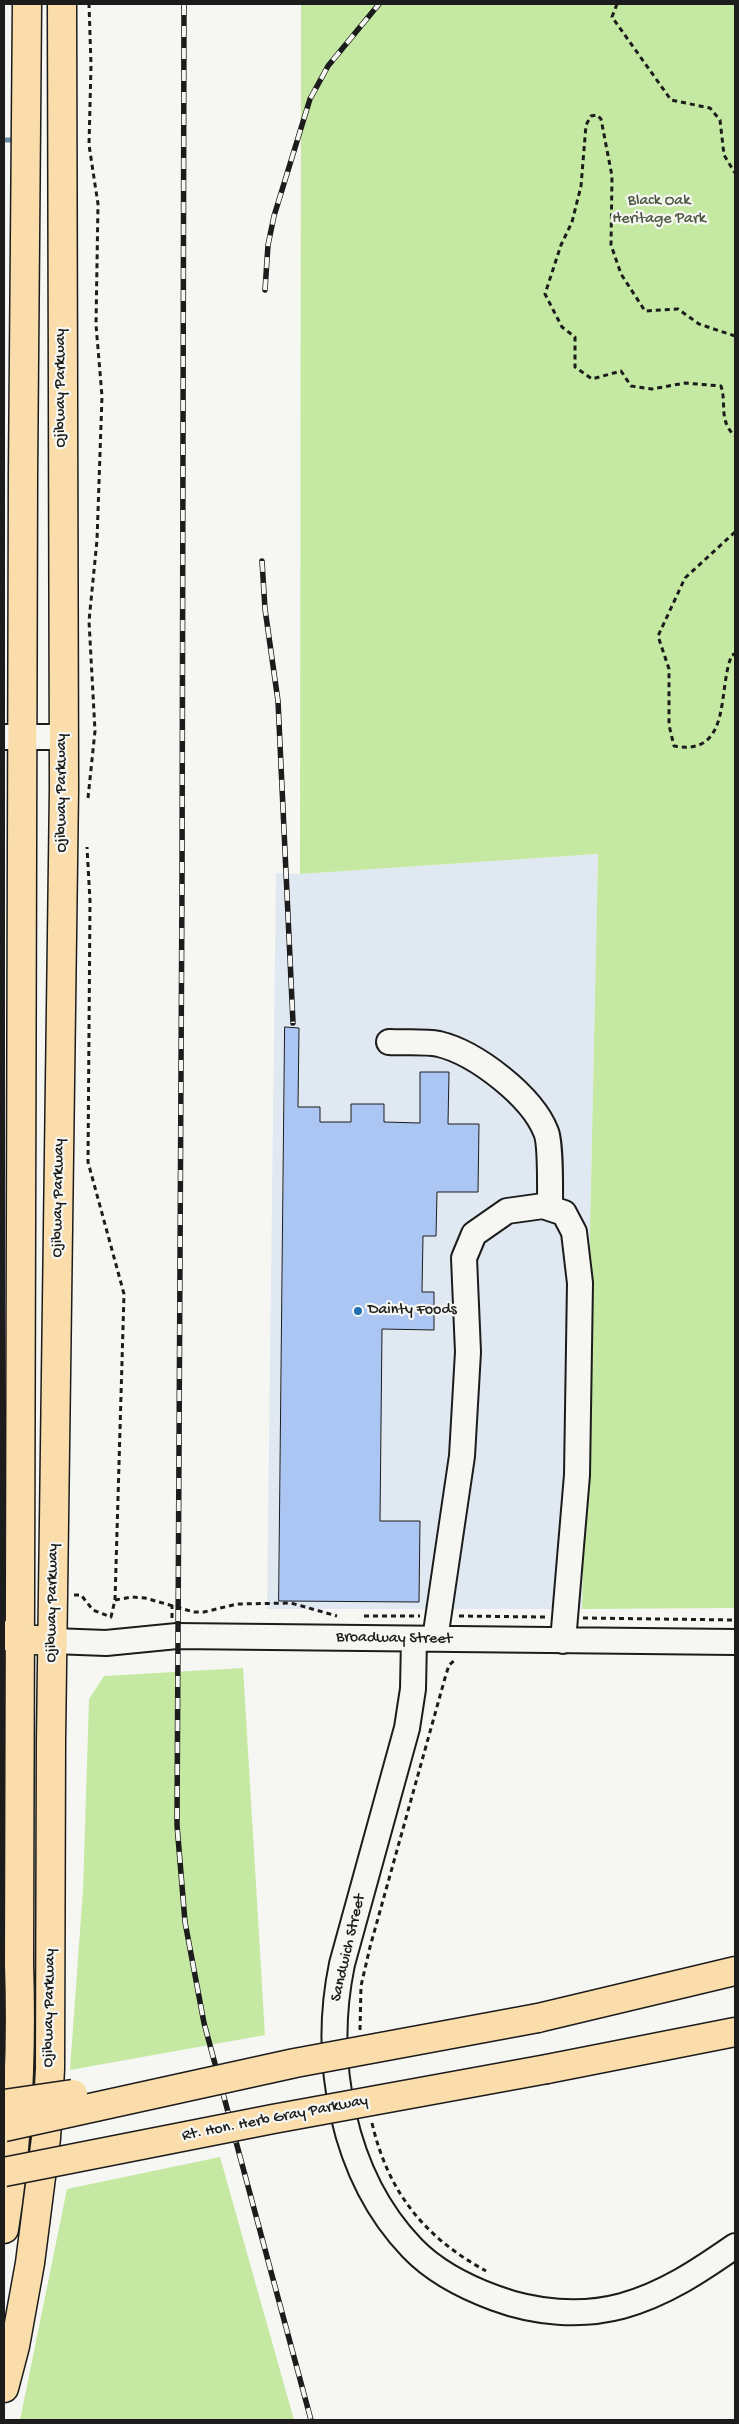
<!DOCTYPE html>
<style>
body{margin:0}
#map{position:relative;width:739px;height:2424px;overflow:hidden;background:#f6f6f2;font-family:"Gochi Hand",sans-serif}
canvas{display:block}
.frame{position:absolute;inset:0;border:5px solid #1c1c1c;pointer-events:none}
</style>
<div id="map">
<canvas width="739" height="2424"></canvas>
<div class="frame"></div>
</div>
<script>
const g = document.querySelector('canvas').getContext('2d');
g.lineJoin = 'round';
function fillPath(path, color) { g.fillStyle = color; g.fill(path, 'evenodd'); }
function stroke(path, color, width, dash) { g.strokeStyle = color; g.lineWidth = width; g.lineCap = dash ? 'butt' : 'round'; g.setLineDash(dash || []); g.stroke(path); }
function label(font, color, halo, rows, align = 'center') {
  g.font = font + ' "Gochi Hand",sans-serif'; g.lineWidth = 4.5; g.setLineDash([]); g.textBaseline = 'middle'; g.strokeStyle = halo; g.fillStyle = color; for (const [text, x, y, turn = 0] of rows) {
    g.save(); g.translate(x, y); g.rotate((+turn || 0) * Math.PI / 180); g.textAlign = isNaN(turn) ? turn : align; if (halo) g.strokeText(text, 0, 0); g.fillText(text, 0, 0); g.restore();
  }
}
const built = new Path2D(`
 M598,854L582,1609H267L276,873L300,874Z`);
const green = new Path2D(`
 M301,4H735V1608L582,1609L598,854L300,874Z
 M243,1668L265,2035L70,2070L83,1890L89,1699L104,1676Z
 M4,1707L9,1731L4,1985Z
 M220,2157L294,2420H20L67,2189Z`);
const stream = new Path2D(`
 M4,140H11`);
const building = new Path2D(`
 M285,1027L299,1028L298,1107H320V1122H351V1104H384V1122L420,1123V1072H449L448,1124H479L478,1192H437L436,1236H423L422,1292H434V1330L382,1329L380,1521H420L419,1602L279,1601Z`);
const path = new Path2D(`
 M617,4L612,17L671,100L710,108L720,120L724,155L735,173
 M735,336L699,324L678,309L645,311L621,274L611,245L612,176L601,119L597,115L591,116L586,125L581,186L572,222L561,245L545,294L562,327L575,337V367L592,379L621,371L631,386L652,389L685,383L721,386C727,405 718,420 735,436
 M735,532L685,578L658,636L669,669V725L674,746C733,757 717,688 732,655L735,654
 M88,798L95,731L89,621L97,540L102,396L96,325L98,204L89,145L91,65L89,4
 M74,1595H81L93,1610L111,1617L115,1600L124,1294L88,1162L90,901L87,847
 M115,1600L132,1597L145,1598L194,1612H204L237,1604L291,1603L337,1616
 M364,1616H420
 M459,1616L545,1617
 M172,1618V1605
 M583,1618L735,1620
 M360,2030L361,1986L370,1947L445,1678L449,1665L456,1659
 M372,2123C388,2192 424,2237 486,2271`);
const minor = new Path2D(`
 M4,737H62
 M389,1042C405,1043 423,1041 439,1044C476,1053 532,1096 546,1132C551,1143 550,1193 550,1208
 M414,1639L413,1689L407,1728L342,1964C322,2060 342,2175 412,2248C434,2271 465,2287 495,2298C535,2313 581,2317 622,2306C665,2294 699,2271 735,2246
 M435,1639L462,1456L468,1352L464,1258L474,1234L507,1211L543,1206L564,1213L574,1232L580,1283L577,1475L563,1641
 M53,1641L106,1643L177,1636L735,1642`);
const major = new Path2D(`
 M4,2229C18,2141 22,2053 19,1964L23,476L27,4
 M4,2388L15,2346L30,2263L46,2138L50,2069L51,1740L64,789L62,4`);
const highway = new Path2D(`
 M4,1635L18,1639L53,1641
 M538,2018L735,1971
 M547,2069L735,2032`);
const rail = new Path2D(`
 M184,4L182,883L177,1825L185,1922L204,2023L311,2420
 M265,290L268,245L274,216L310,99L328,66L379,4
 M262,561L265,609L278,701L293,1023`);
const highwayBridge = new Path2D(`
 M4,2104L73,2094
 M4,2127L295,2063L538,2018
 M4,2172L273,2119L547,2069`);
const markers = [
 [358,1311,5,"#1f6fb2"]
];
const parkNames = [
 ["Black Oak",659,202],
 ["Heritage Park",659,220]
];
const streetNames = [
 ["Ojibway Parkway",62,388,-90],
 ["Ojibway Parkway",63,793,-90],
 ["Ojibway Parkway",59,1198,-89],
 ["Ojibway Parkway",53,1603,-89],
 ["Broadway Street",394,1639,1],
 ["Sandwich Street",349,1948,-77],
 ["Ojibway Parkway",50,2008,-89],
 ["Rt. Hon. Herb Gray Parkway",275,2119,-11]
];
const poiNames = [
 ["Dainty Foods",368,1311]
];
fillPath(built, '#e0e8f2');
fillPath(green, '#c5e9a2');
stroke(stream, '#6b8ba4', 5);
fillPath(building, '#abc6f3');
stroke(building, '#1c1c1c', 1);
stroke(minor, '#1c1c1c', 28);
stroke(major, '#1c1c1c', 31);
stroke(highway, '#1c1c1c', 31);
stroke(path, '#1c1c1c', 3, [5, 4]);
stroke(minor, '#f6f6f2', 24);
stroke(major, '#faddab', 28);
stroke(highway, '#faddab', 28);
stroke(rail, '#1c1c1c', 5.5);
stroke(rail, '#f6f6f2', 4, [11]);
stroke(highwayBridge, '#1c1c1c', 31, []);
stroke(highwayBridge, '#faddab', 28);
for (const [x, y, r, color] of markers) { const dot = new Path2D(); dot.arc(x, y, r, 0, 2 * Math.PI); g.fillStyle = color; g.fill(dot); stroke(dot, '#f6f6f2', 2); }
label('16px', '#4f5a44', '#f6f6f2', parkNames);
label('16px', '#1c1c1c', '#f6f6f2', streetNames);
label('16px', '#1c1c1c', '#f6f6f2', poiNames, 'left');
</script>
